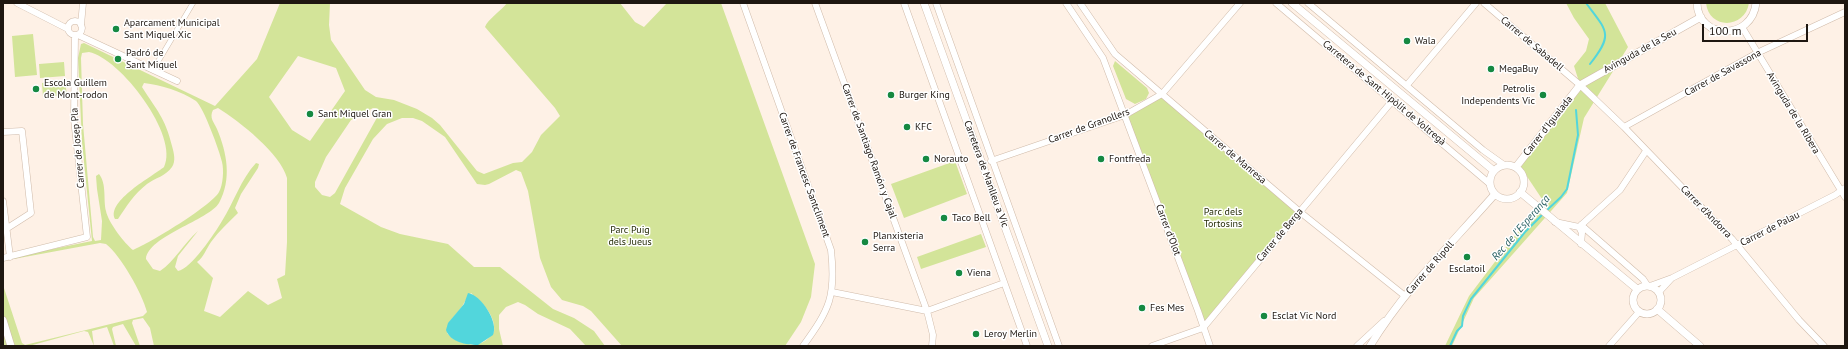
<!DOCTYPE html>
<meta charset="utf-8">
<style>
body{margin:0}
#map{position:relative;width:1848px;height:349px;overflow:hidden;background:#fef1e6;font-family:"PT Sans",sans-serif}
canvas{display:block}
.frame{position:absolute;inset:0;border:4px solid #1e1711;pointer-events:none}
.scale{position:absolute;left:1702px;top:24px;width:106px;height:18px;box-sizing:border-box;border:2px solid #1e1711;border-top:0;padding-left:5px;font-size:12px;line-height:14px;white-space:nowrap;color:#1e1711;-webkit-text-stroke:3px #fff;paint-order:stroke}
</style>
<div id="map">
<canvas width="1848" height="349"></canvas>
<div class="frame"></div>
<div class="scale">100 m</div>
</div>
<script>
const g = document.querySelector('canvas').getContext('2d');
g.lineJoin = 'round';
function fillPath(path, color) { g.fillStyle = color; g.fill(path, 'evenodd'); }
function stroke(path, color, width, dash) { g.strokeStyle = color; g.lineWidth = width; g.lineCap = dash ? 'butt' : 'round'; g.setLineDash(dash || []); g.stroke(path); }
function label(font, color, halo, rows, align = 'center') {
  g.font = font + ' "PT Sans",sans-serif'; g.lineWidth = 3; g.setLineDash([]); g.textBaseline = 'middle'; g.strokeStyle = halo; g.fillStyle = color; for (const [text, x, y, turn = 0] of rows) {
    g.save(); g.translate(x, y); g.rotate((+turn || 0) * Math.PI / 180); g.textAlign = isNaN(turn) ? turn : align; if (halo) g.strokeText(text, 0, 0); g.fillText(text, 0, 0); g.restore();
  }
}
const green = new Path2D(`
 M280,3H330L329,25L331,40L365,90L376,97L394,100L417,109L432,118L440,125L477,171L484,174L513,163L522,162L532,152L541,135L560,116L555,108L485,27C487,20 502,10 507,3H620L635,22L644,27L667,3H721L815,264L811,297L801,322L785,346H622L591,311L583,306L562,300L551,287L540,258L528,191L521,172L516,170L489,184L485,185L477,184L445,137L422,121L413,118H402L387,124L373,139L345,188L340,204L381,227L400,234L448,244L474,267H500L553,309L574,318L594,331L605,346H586L570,329L538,314L525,305L518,302L506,307L499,315V329L503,346H154L150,328L143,318L133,320L132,323L140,346H136L123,324L113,327L112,329L116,346H114L107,327L92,331L94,346L88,332L84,331L29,346H3V285L22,343L25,345L143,316L147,312C142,293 121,256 106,244L100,243L3,261V259L92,241L82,142L78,58L81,44L84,43L215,106L257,59ZM89,52C120,58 180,136 164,167C153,176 106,201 115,219H118C126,207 134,194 147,184C155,178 166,176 172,167C176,161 174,153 172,146C165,117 157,111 142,87L144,83C161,85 181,91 196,101C203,106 220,152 222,162C224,170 223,185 219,192C211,206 150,243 133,250C125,244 108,222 106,211C103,200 107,184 99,174L96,176L97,189L102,221L101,240L95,241L93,237L83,124L81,58L82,53ZM298,56L336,68L345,91L310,141L292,130L269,97ZM218,108C239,121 281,154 287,178V242L285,275L277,279L282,298L268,305L248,291L220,317L204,311L213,278L197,262C204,257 206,249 211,242C219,231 229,222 238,213L235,208L241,194L258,168L259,164L256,163C241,179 234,202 222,221C215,233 191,269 178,271L175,267L178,256L198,231C184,243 175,261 160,271L153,269L146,259C148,236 209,220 219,203C232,179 227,153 217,129C214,122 209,118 213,110ZM373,108L378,109L379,114L335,193L330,197L322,195L315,187V182L326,157L351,120ZM471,293C483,303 496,316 494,332C491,335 488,339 485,341C474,349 454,342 447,333C447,319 458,315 464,303C467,299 467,297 471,293Z
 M1566,3H1605L1628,47L1584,118L1567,193L1474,298L1452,346H1445L1469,296L1516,234L1546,205L1520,166L1580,85L1574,66L1586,51L1589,39L1574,18Z
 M1706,3H1749C1745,29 1709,30 1706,3Z
 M33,34L37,75L15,77L12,36Z
 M1115,61L1147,88L1149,93L1146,99L1135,104L1126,99L1113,66Z
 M64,62L65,76L40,78L39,64Z
 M65,81L67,95L43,97L42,83Z
 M1162,94L1300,212L1203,328L1125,115Z
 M955,161L967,194L904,218L891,184Z
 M981,234L986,247L921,269L917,257Z`);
const water = new Path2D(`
 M468,293C481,295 499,322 493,335L478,345C466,345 450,342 446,330L448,323L464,304Z`);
const stream = new Path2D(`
 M1586,3C1607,31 1614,34 1590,64
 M1546,211L1561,197L1567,189L1578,135L1576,110
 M1450,346L1457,331L1462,326L1463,316L1471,299L1525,232L1543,214`);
const pedestrian = new Path2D(`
 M153,70L193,3`);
const minor = new Path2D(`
 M17,3L68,29
 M743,3L831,250C836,296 830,309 803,346
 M815,3L927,311L933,335L932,346
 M904,3L1027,346
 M936,3L1059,346
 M1066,3L1103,58L1198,311L1210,346
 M1080,3L1115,54L1300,212L1405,296
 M1276,3L1490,184
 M1308,3L1483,150L1504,165
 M1484,3L1580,85L1624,127L1732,239L1799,320L1824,346
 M68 28a7 7 0 1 1 14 0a7 7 0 1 1-14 0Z
 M81,25L83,3
 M1742,27L1845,197
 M78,35L177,81
 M1407,85L1476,3
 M1624,127L1757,53L1845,12
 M3,132L22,131L31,213L6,229
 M991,161L1125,115L1162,94L1240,3
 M3,201L10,257
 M1555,222L1579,227L1582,233L1581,244
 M1581,225L1643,279L1647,285
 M1579,227L1620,190L1646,151
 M3,258L87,237L74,119L75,35
 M1650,286L1672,278L1835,195L1845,188
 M832,292L927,311L1004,283
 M1659,292L1671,279
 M1152,346L1203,328L1393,100
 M1357,346L1384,321
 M1609,346L1639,312`);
const tertiary = new Path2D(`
 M924,3L1048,346
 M1292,3L1494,171
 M1697,3C1698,40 1752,41 1756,3
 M1490 182a17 17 0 1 1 34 0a17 17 0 1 1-34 0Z
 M1516,167L1580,85L1701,17
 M1520,192L1637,289
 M1633 300a14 14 0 1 1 28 0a14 14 0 1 1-28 0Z
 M1657,309L1700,346
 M3,320L11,346
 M1370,346C1404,290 1452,243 1495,194`);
const markers = [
 [116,29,4,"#158942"],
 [1407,41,4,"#158942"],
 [118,59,4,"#158942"],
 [1491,69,4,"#158942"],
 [36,89,4,"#158942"],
 [891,95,4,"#158942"],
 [1543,95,4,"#158942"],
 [310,114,4,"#158942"],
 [907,127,4,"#158942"],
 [926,159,4,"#158942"],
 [1101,159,4,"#158942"],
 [944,218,4,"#158942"],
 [865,242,4,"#158942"],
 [1467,257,4,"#158942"],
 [959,273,4,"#158942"],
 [1142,308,4,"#158942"],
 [1264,316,4,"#158942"],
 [976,334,4,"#158942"]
];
const poiNames = [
 ["Aparcament Municipal",124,23],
 ["Sant Miquel Xic",124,35],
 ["Wala",1415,41],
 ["Padró de",126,53],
 ["Sant Miquel",126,65],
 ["MegaBuy",1499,69],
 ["Escola Guillem",44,83],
 ["de Mont-rodon",44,95],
 ["Petrolis",1535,89,"right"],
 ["Independents Vic",1535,101,"right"],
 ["Burger King",899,95],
 ["Sant Miquel Gran",318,114],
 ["KFC",915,127],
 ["Norauto",934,159],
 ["Fontfreda",1109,159],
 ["Taco Bell",952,218],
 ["Planxisteria",873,236],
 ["Serra",873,248],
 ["Esclatoil",1467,269,"center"],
 ["Viena",967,273],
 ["Fes Mes",1150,308],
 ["Esclat Vic Nord",1272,316],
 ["Leroy Merlin",984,334]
];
const streetNames = [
 ["Carrer de Sabadell",1532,44,40],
 ["Avinguda de la Seu",1640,51,-29],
 ["Carrer de Savassona",1723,73,-29],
 ["Carretera de Sant Hipòlit de Voltregà",1384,93,40],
 ["Avinguda de la Ribera",1793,113,59],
 ["Carrer de Granollers",1089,126,-20],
 ["Carrer d'Igualada",1548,126,-52],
 ["Carrer de Josep Pla",78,148,-95],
 ["Carrer de Santiago Ramón y Cajal",869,151,70],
 ["Carrer de Manresa",1235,157,40],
 ["Carretera de Manlleu a Vic",986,174,70],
 ["Carrer de Francesc Santcliment",804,175,70],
 ["Carrer d'Andorra",1706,212,46],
 ["Carrer de Palau",1770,229,-27],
 ["Carrer d'Olot",1168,230,69],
 ["Carrer de Berga",1280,235,-50],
 ["Carrer de Ripoll",1430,268,-49]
];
const parkNames = [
 ["Parc dels",1223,212],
 ["Tortosins",1223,224],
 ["Parc Puig",630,230],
 ["dels Jueus",630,242]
];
const waterNames = [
 ["Rec de l'Esperança",1521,228,-49]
];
fillPath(green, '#d3e499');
fillPath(water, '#52d6dc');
stroke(stream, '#52d6dc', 2);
stroke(pedestrian, '#d0bbaa', 5.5);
stroke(minor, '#d0bbaa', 7);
stroke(tertiary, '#d0bbaa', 8);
stroke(pedestrian, '#fff', 4.5);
stroke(minor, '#fff', 6);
stroke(tertiary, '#fff', 7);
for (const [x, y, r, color] of markers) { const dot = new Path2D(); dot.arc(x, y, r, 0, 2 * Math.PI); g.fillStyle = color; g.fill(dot); stroke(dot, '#fff', 1.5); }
label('10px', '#1e1711', '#fff', poiNames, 'left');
label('10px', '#1e1711', '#fff', streetNames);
label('10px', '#262d07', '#fff', parkNames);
label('italic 11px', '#296063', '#fff', waterNames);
</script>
